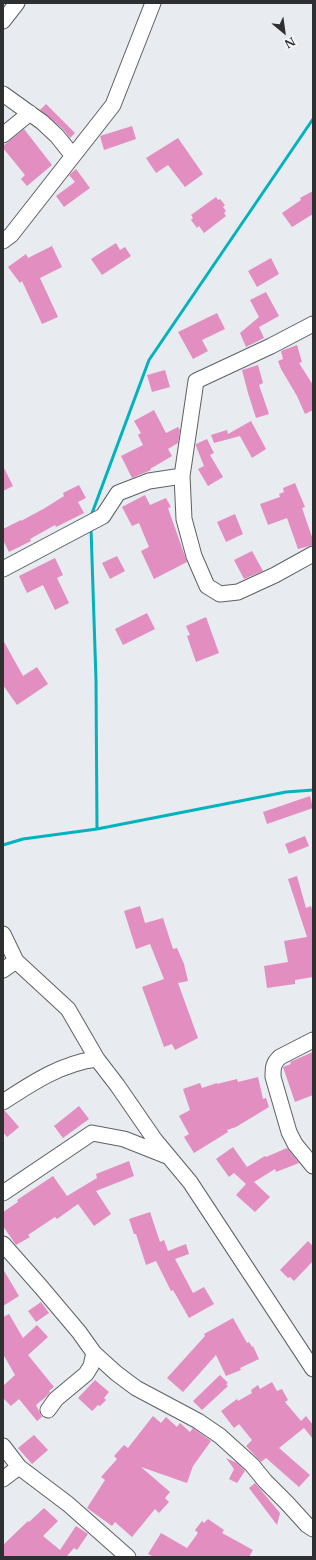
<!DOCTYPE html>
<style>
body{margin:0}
#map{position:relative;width:316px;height:1560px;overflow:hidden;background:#e8ebef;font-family:"Libre Baskerville",serif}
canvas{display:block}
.frame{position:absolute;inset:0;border:4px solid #2e2f31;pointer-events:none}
.north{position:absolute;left:264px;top:12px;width:40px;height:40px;-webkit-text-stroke:3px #f6f8fc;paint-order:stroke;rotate:151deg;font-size:11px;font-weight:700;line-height:16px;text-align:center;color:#2e2f31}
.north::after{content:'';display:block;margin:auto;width:14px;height:18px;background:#2e2f31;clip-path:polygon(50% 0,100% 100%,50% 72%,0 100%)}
</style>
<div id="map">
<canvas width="316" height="1560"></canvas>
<div class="frame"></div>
<div class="north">N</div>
</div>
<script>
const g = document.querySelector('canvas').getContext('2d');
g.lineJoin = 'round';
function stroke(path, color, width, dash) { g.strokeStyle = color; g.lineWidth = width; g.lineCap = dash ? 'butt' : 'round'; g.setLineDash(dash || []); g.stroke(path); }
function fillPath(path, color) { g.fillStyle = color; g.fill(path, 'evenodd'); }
const stream = new Path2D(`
 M91,516L149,360L313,119
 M91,528L96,680L97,829
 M3,845L23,839L97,829L286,792L313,790`);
const building = new Path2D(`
 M46,104L75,133L70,138L63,129L40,110Z
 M132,126L136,139L104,150L100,136Z
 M24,129L52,165L27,186L21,179L25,175L3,148V146Z
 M178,138L203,174L185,187L168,165L156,173L146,158Z
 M76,169L90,188L64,207L56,196L75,182L69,175Z
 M313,191V214L292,227L282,213L301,200L300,198Z
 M216,197L218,200L220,199L225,205L223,207L226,211L224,213L226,216L204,233L199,226L197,228L191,220L193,218L191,215Z
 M116,243L120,250L125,247L131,256L102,275L91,259Z
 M52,246L62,267L40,278L58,317L42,324L22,281L20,283L8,267L26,254L28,258Z
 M271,258L279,274L257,287L248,271Z
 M266,292L279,316L259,327L264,338L246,347L240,333L259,317L250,300Z
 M217,313L225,329L202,340L208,351L193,359L178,332Z
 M297,345L302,362L299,363L313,385V410L305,414L297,396L281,369L278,361L283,359L281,351Z
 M258,365L263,383L259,385L269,414L256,418L248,393L242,370Z
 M165,370L170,387L152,392L147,375Z
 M154,410L166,433L178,427L180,430L178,443L168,449L172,456L150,469L151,470L132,478L121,456L143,445L138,435L141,433L134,421Z
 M251,421L266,449L252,458L240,436L214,443L211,435L227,430L228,434Z
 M207,439L214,453L210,455L223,477L208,486L198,469L204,466L196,446V444Z
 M3,466L13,486L3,491Z
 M295,483L305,507L302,508L313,540V545L298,549L287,518L268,525L260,504L280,497L279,494L284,492L283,488Z
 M79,485L86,498L78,502L84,513L56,527L55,525L30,539L31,541L9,552L3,540V529L21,520V521L45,508L64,496L63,493Z
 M145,495L150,505L166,498L171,507L168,508L187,562L154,579L141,551L149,547L139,523L132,526L122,507Z
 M235,514L243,534L226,542L217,522Z
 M252,551L263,571L244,579L234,560Z
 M117,556L125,571L110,579L102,563Z
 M55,558L63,575L57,578L69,603L55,610L43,585L27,593L19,576Z
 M147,613L155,629L123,645L115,629Z
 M206,617L219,653L196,662L187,636L190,635L186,626Z
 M3,640L23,676L37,667L48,684L17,705L3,685Z
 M310,796L313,808L267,824L263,812Z
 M305,836L309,846L289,854L285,844Z
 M297,876L306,908L311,906L313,913V977L295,980V984L267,988L264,966L288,962L284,941L307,937L288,879Z
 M140,906L145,923L163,918L173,949L177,948L184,964L188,981L178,983L198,1038L175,1050L172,1044L164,1047L142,987L164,979L150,944L136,949L124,911Z
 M313,1052V1095L295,1102L283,1067L291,1064L290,1062Z
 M258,1077L263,1099L266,1098L269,1107L236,1127L227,1130L228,1132L194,1153L184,1137L189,1134L179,1116L190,1110L183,1089L200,1083L202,1088L217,1083V1084L237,1079L238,1082Z
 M79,1106L89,1119L63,1138L54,1126Z
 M3,1111H5L19,1127L7,1137L3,1132Z
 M233,1147L247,1167L265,1156L266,1157L287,1148L299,1163L276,1172L275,1169L254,1182L270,1197L255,1212L236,1195L246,1184L234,1173L229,1177L216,1159Z
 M129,1161L134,1176L96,1191L111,1214L94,1226L78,1204L57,1219L55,1217L28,1235L30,1237L16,1245L3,1226V1212L18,1202L17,1200L53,1176L67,1196L97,1178L96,1174Z
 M150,1212L160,1242L164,1240L168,1251L186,1244L189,1254L175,1259L193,1293L204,1287L214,1304L189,1318L173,1290L171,1291L156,1261L146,1265L136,1234H134L129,1219Z
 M308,1241L313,1246V1261L294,1281L290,1277L288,1278L280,1270Z
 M3,1269L19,1296L3,1306Z
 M41,1302L49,1313L36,1322L28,1311Z
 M9,1314L23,1338L37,1325L48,1337L28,1355L54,1387L49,1391L50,1392L47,1396L36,1405L42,1417L37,1421L19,1399L11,1406L3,1398V1386L15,1375L3,1354V1317Z
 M233,1318L247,1343L249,1342L252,1347L253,1346L259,1359L240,1368L241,1370L226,1376L216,1355L183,1392L167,1378L205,1336L204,1334Z
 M220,1375L228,1383L226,1384L228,1386L202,1410L193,1401Z
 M95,1380L109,1392L104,1398L106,1400L100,1406L98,1405L92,1411L78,1398Z
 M272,1382L277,1391L282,1389L288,1400L285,1402L301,1421L306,1416L313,1425V1439L304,1428L279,1448L310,1475L299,1487L266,1458L261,1462L246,1446L252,1440L239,1424L234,1428L221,1411L237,1399L238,1401L252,1393L251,1390L258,1385L260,1389Z
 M153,1416L161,1423L166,1417L177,1427L180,1423L190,1432L193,1428L211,1441L193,1466L187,1483L141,1467L170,1492L165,1498L169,1502L159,1513L155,1509L132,1537L115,1522L112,1526L87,1508L105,1480L101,1477L117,1459L114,1456L124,1445L128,1448Z
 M34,1435L48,1450L32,1464L18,1448Z
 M226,1458L237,1463L245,1471L237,1483L229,1479L234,1469Z
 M255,1483L280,1513L277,1525L249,1488Z
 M44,1508L58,1521L43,1536L60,1550L76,1526L88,1534L77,1550L74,1548L67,1556L69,1557H3V1545L28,1521L29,1522Z
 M208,1519L224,1530L222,1533L253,1550L249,1557H154L148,1554L161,1533L187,1548L198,1533L195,1530L202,1521L204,1523Z`);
const minor = new Path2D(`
 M3,21L17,3
 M3,94L42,122L57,136L73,156
 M3,135L30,113
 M3,241L11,235L113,105L153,3
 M313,324L271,346L196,381L182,476L184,519L194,556L207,586L220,594L238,592L275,575L313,554
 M3,569L103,516L118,493L149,481L182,476
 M3,934L16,961L68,1009L97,1059L117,1085L155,1140L190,1182L313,1369
 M3,970L16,961
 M313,1040L280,1057C273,1063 273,1068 273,1077L289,1132L295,1144L313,1166
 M3,1102C32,1083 62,1063 97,1059
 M3,1193L92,1133L124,1139L167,1156
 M3,1244L41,1287L79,1332L94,1353L116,1373L136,1388L198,1421L220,1436L252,1465L265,1481L287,1503L307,1525L313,1529
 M48,1410L56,1399L86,1374L91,1366L94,1353
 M3,1446L19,1467L68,1504L128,1557
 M3,1479L19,1467`);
stroke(stream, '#02b3bd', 3);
fillPath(building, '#e28ec0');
stroke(minor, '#5e6164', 17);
stroke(minor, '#fff', 15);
</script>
